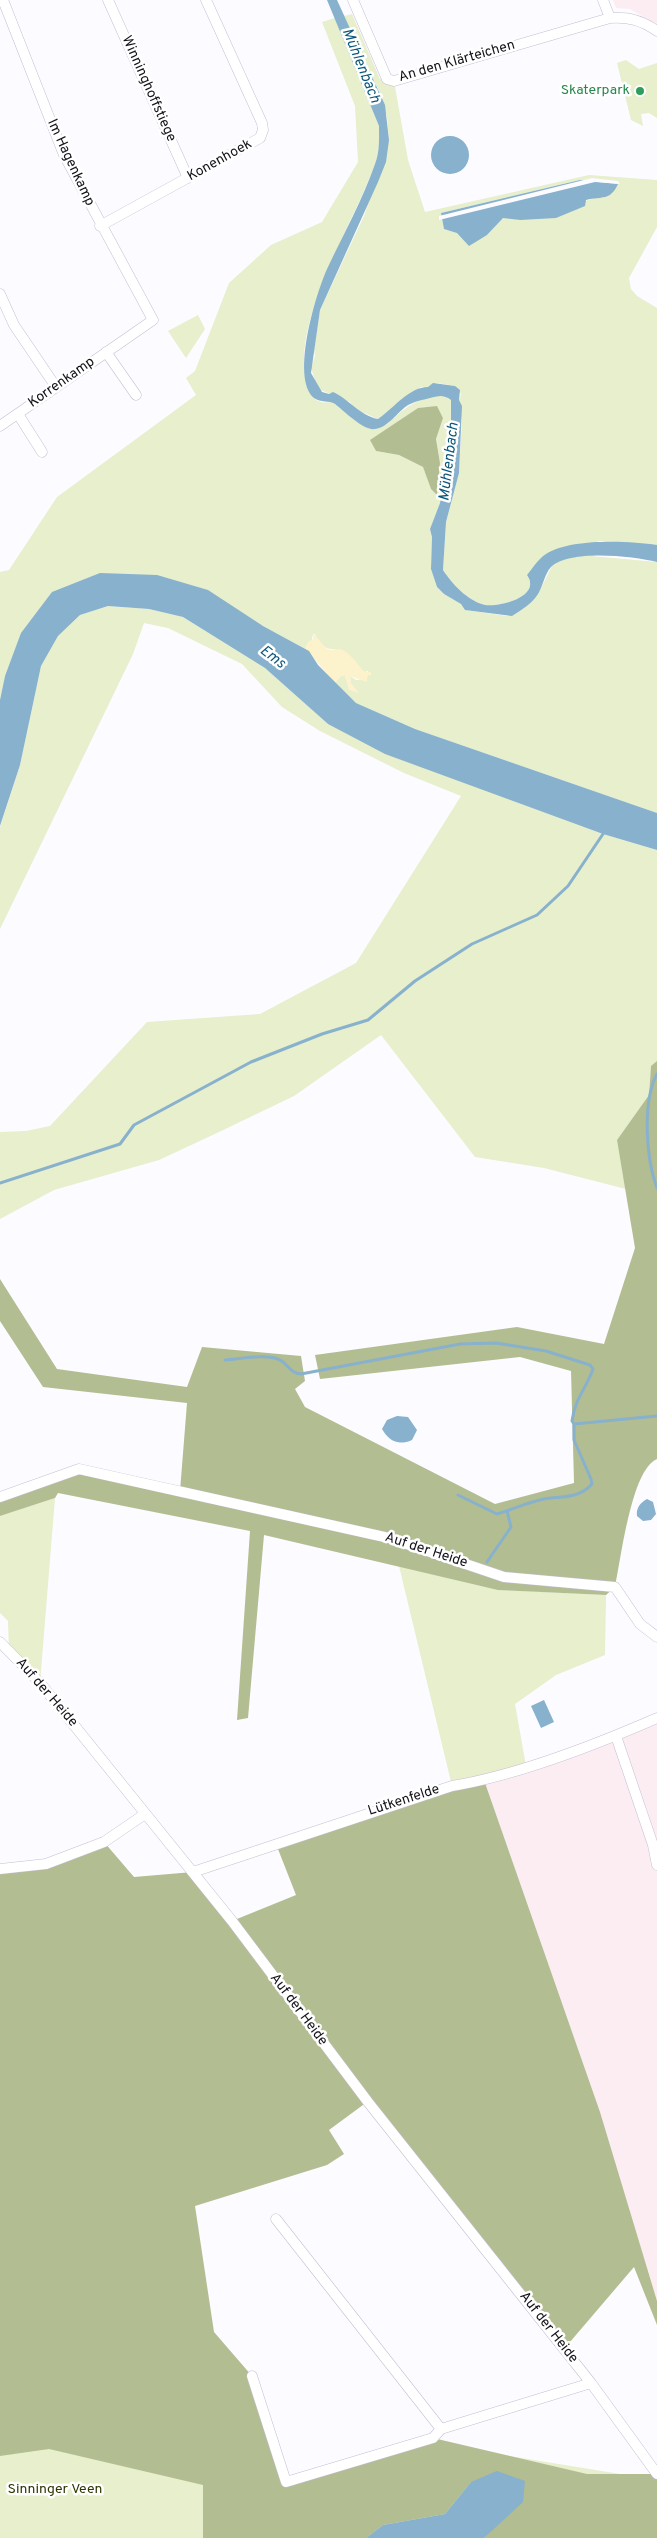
<!DOCTYPE html>
<meta charset="utf-8">
<style>
body{margin:0}
canvas{display:block;background:#fcfbff}
</style>
<canvas width="657" height="2538"></canvas>
<script>
const g = document.querySelector('canvas').getContext('2d');
g.lineJoin = 'round';
function fillPath(path, color) { g.fillStyle = color; g.fill(path, 'evenodd'); }
function stroke(path, color, width, dash) { g.strokeStyle = color; g.lineWidth = width; g.lineCap = dash ? 'butt' : 'round'; g.setLineDash(dash || []); g.stroke(path); }
function label(font, color, halo, rows, align = 'center') {
  g.font = font + ' Overpass,sans-serif'; g.lineWidth = 5; g.setLineDash([]); g.textBaseline = 'middle'; g.strokeStyle = halo; g.fillStyle = color; for (const [text, x, y, turn = 0] of rows) {
    g.save(); g.translate(x, y); g.rotate((+turn || 0) * Math.PI / 180); g.textAlign = isNaN(turn) ? turn : align; if (halo) g.strokeText(text, 0, 0); g.fillText(text, 0, 0); g.restore();
  }
}
const commercial = new Path2D(`
 M613,0H657V25L630,9L616,8Z
 M657,1718V2301L600,2112L484,1780Z`);
const green = new Path2D(`
 M352,14L380,79L394,81L408,160L425,212L589,175L657,180V227L629,278L631,289L637,296L657,308V545L599,541L532,570L527,575C528,577 530,579 530,582C533,599 497,607 485,605C468,601 452,584 443,570L446,522L459,473L462,420L459,400L461,394L455,386L437,383L428,387H421L378,419L355,409L350,402L318,389L311,368L315,356L314,349L320,310L364,216L389,140L387,116L379,91L344,16ZM580,180L618,184L603,198H595L520,220L503,217L487,235L444,229L441,213Z
 M335,18L379,126C380,139 380,151 375,164C356,219 287,328 308,385C311,393 313,400 321,402C325,403 329,402 332,402L359,423L386,425C399,412 433,384 451,400V440L440,503L430,529L432,537L431,569L437,587L444,594L461,604L465,610L507,616L541,588L552,566L563,559L580,555L657,562V813L415,729L356,703L335,683L341,676H345L349,687L358,692L351,684L350,676L356,680L367,679L368,671L364,672C359,666 352,657 346,653C334,645 324,656 315,634H313L309,651L263,626L100,573L5,676L0,700V572L9,570L57,497L196,395L186,378L195,371L229,283L271,245L322,222L358,162L355,106L322,22ZM437,407L443,418L436,439L440,463L437,495L431,489L423,467L399,455L376,451L371,440L418,408Z
 M626,60L639,69L657,63V118L649,113L641,114L643,126L631,120L617,63Z
 M198,315L205,329L186,358L168,331Z
 M108,606L149,609L183,617L265,668L328,724L519,803L603,834L657,850V1061L651,1067L649,1095L617,1140L626,1189L544,1168L475,1157L381,1035L294,1096L219,1132L159,1160L54,1190L0,1219V1132L26,1131L50,1126L147,1022L260,1014L356,963L461,796L404,773L320,731L282,707L242,664L168,628L144,623L133,654L0,929V827L20,765L41,666L58,636L80,615Z
 M55,1498L40,1683L9,1651L8,1621L0,1613V1516Z
 M399,1566L503,1590L606,1595L605,1655L556,1675L515,1704L526,1766L452,1786Z
 M56,2443L268,2490L448,2446L657,2480V2538H0V2447Z`);
const forest = new Path2D(`
 M437,406L443,418L436,439L440,463L437,495L431,489L423,467L399,455L376,451L370,440L418,408Z
 M657,1061V1459C631,1470 621,1560 615,1587L606,1595L498,1590L264,1535L248,1718L237,1720L250,1531L58,1493L55,1498L0,1516V1497L79,1469L180,1491L187,1403L43,1387L0,1321V1279L57,1369L187,1387L202,1347L301,1356L305,1381L295,1389L305,1407L495,1504L574,1483L571,1371L520,1357L320,1379L315,1355L517,1327L604,1344L635,1248L617,1140L649,1095L651,1066Z
 M484,1780L600,2112L657,2301V2325L634,2267L564,2349L367,2102L329,2130L344,2154L327,2165L195,2206L214,2332L252,2376L286,2482L433,2438L587,2474H657V2538H484L494,2527L471,2482L445,2514L383,2525L366,2538H203V2485L49,2449L0,2456V1869L46,1864L104,1842L134,1877L193,1872L232,1921L296,1895L276,1844Z`);
const sand = new Path2D(`
 M313,633L327,649C332,651 336,649 340,649C349,651 359,665 364,672H371V675H367V682L350,676L351,684L359,693L349,690L345,676H341L335,683L305,648L308,642L313,639Z`);
const water = new Path2D(`
 M327,0H337L385,105L389,140L386,162L378,182L320,310L311,373L322,392L329,394L333,392C350,400 359,415 378,419C393,409 409,387 428,387L433,383L455,386L460,390L459,400L462,406L459,473L446,522L443,570C452,584 468,601 485,605C497,607 533,599 530,582C530,579 528,577 527,575C533,568 538,559 546,554C572,538 628,541 657,545V562C633,556 570,549 551,567C545,573 543,586 538,594C532,604 521,610 512,616L465,610L461,604L444,594L437,587L431,569L432,537L430,529L440,503L451,440V400C443,394 438,396 430,398C422,400 416,401 408,405C397,412 389,427 375,429C364,431 344,411 335,404C329,400 321,403 314,398C290,378 316,292 328,267C344,233 363,199 375,164C380,151 379,139 379,126Z
 M431 155a19 19 0 1 1 38 0a19 19 0 1 1-38 0Z
 M580,180L618,184C610,201 603,196 586,200L585,206L556,218L520,220L503,218L487,235L469,246L457,233L444,229L441,213Z
 M100,573L157,575L208,590L263,626L309,651L318,665L356,703L415,729L657,813V850L603,834L385,754L328,724L265,668L183,617L149,609L108,606L80,615L58,636L41,666L20,765L0,826V700L5,676L21,633L52,592Z
 M397,1416L408,1417L417,1430L412,1440C398,1446 389,1441 382,1429L387,1420Z
 M647,1499L653,1502L656,1514L651,1520L643,1521L637,1516C636,1508 640,1503 647,1499Z
 M544,1700L554,1722L541,1728L531,1706Z
 M497,2471L525,2481L523,2502L484,2538H366L383,2525L445,2514L471,2482Z`);
const pier = new Path2D(`
 M592,178L618,181L620,184L595,182L439,220V216Z`);
const stream = new Path2D(`
 M657,1074C642,1102 646,1159 657,1188
 M0,1183L120,1144L134,1125L251,1062L322,1034L368,1020L415,981L472,944L537,915L568,886L603,834
 M225,1360C240,1359 264,1354 278,1359C288,1363 289,1373 301,1374L460,1344L496,1343L546,1351L590,1365L593,1369C586,1389 575,1398 572,1421L574,1424L657,1416
 M458,1495L497,1514C514,1509 533,1500 550,1498C564,1497 581,1497 592,1484L591,1479L574,1440V1424
 M487,1562L511,1527L507,1511`);
const street = new Path2D(`
 M108,0L188,178
 M353,0L387,79L394,81L610,18C629,17 641,20 657,31
 M603,0L610,18
 M100,226L260,138L263,130L262,123L206,0
 M0,294L14,325L56,387
 M106,352L136,395
 M18,414L42,452
 M0,426L153,320L64,155L3,0
 M0,1497L79,1469L389,1538L504,1577L615,1587L640,1624L657,1637
 M0,1642L40,1683L232,1921L368,2102L591,2383L441,2429L433,2438L286,2482L252,2376
 M616,1736L653,1845L657,1865
 M0,1869L46,1864L104,1842L145,1814
 M193,1872L452,1786C518,1775 595,1745 657,1718
 M276,2219L441,2429
 M591,2383L657,2474`);
const markers = [
 [640,91,5,"#2e9e5b"]
];
const streetNames = [
 ["An den Klärteichen",457,62,-16],
 ["Winninghoffstiege",148,89,66],
 ["Konenhoek",220,161,-29],
 ["Im Hagenkamp",70,163,65],
 ["Korrenkamp",62,383,-35],
 ["Auf der Heide",426,1551,18],
 ["Auf der Heide",46,1693,49],
 ["Lütkenfelde",404,1801,-18],
 ["Auf der Heide",298,2010,53],
 ["Auf der Heide",548,2328,52]
];
const leisureNames = [
 ["Skaterpark",630,91]
];
const parkNames = [
 ["Sinninger Veen",55,2490]
];
const waterNames = [
 ["Mühlenbach",360,66,68],
 ["Mühlenbach",450,462,-83],
 ["Ems",272,658,38]
];
fillPath(commercial, '#fcedf2');
fillPath(green, '#e7efcd');
fillPath(forest, '#b3bd92');
fillPath(sand, '#fcf2cc');
fillPath(water, '#87b1cc');
fillPath(pier, '#fcfbff');
stroke(stream, '#87b1cc', 3);
stroke(street, '#c4bfd3', 11);
stroke(street, '#fff', 10);
for (const [x, y, r, color] of markers) { const dot = new Path2D(); dot.arc(x, y, r, 0, 2 * Math.PI); g.fillStyle = color; g.fill(dot); stroke(dot, '#fff', 2); }
label('14px', '#141219', '#fff', streetNames);
label('14px', '#27864d', '#fff', leisureNames, 'right');
label('14px', '#2f3601', '#fff', parkNames);
label('italic 15px', '#0b577c', '#fff', waterNames);
</script>
